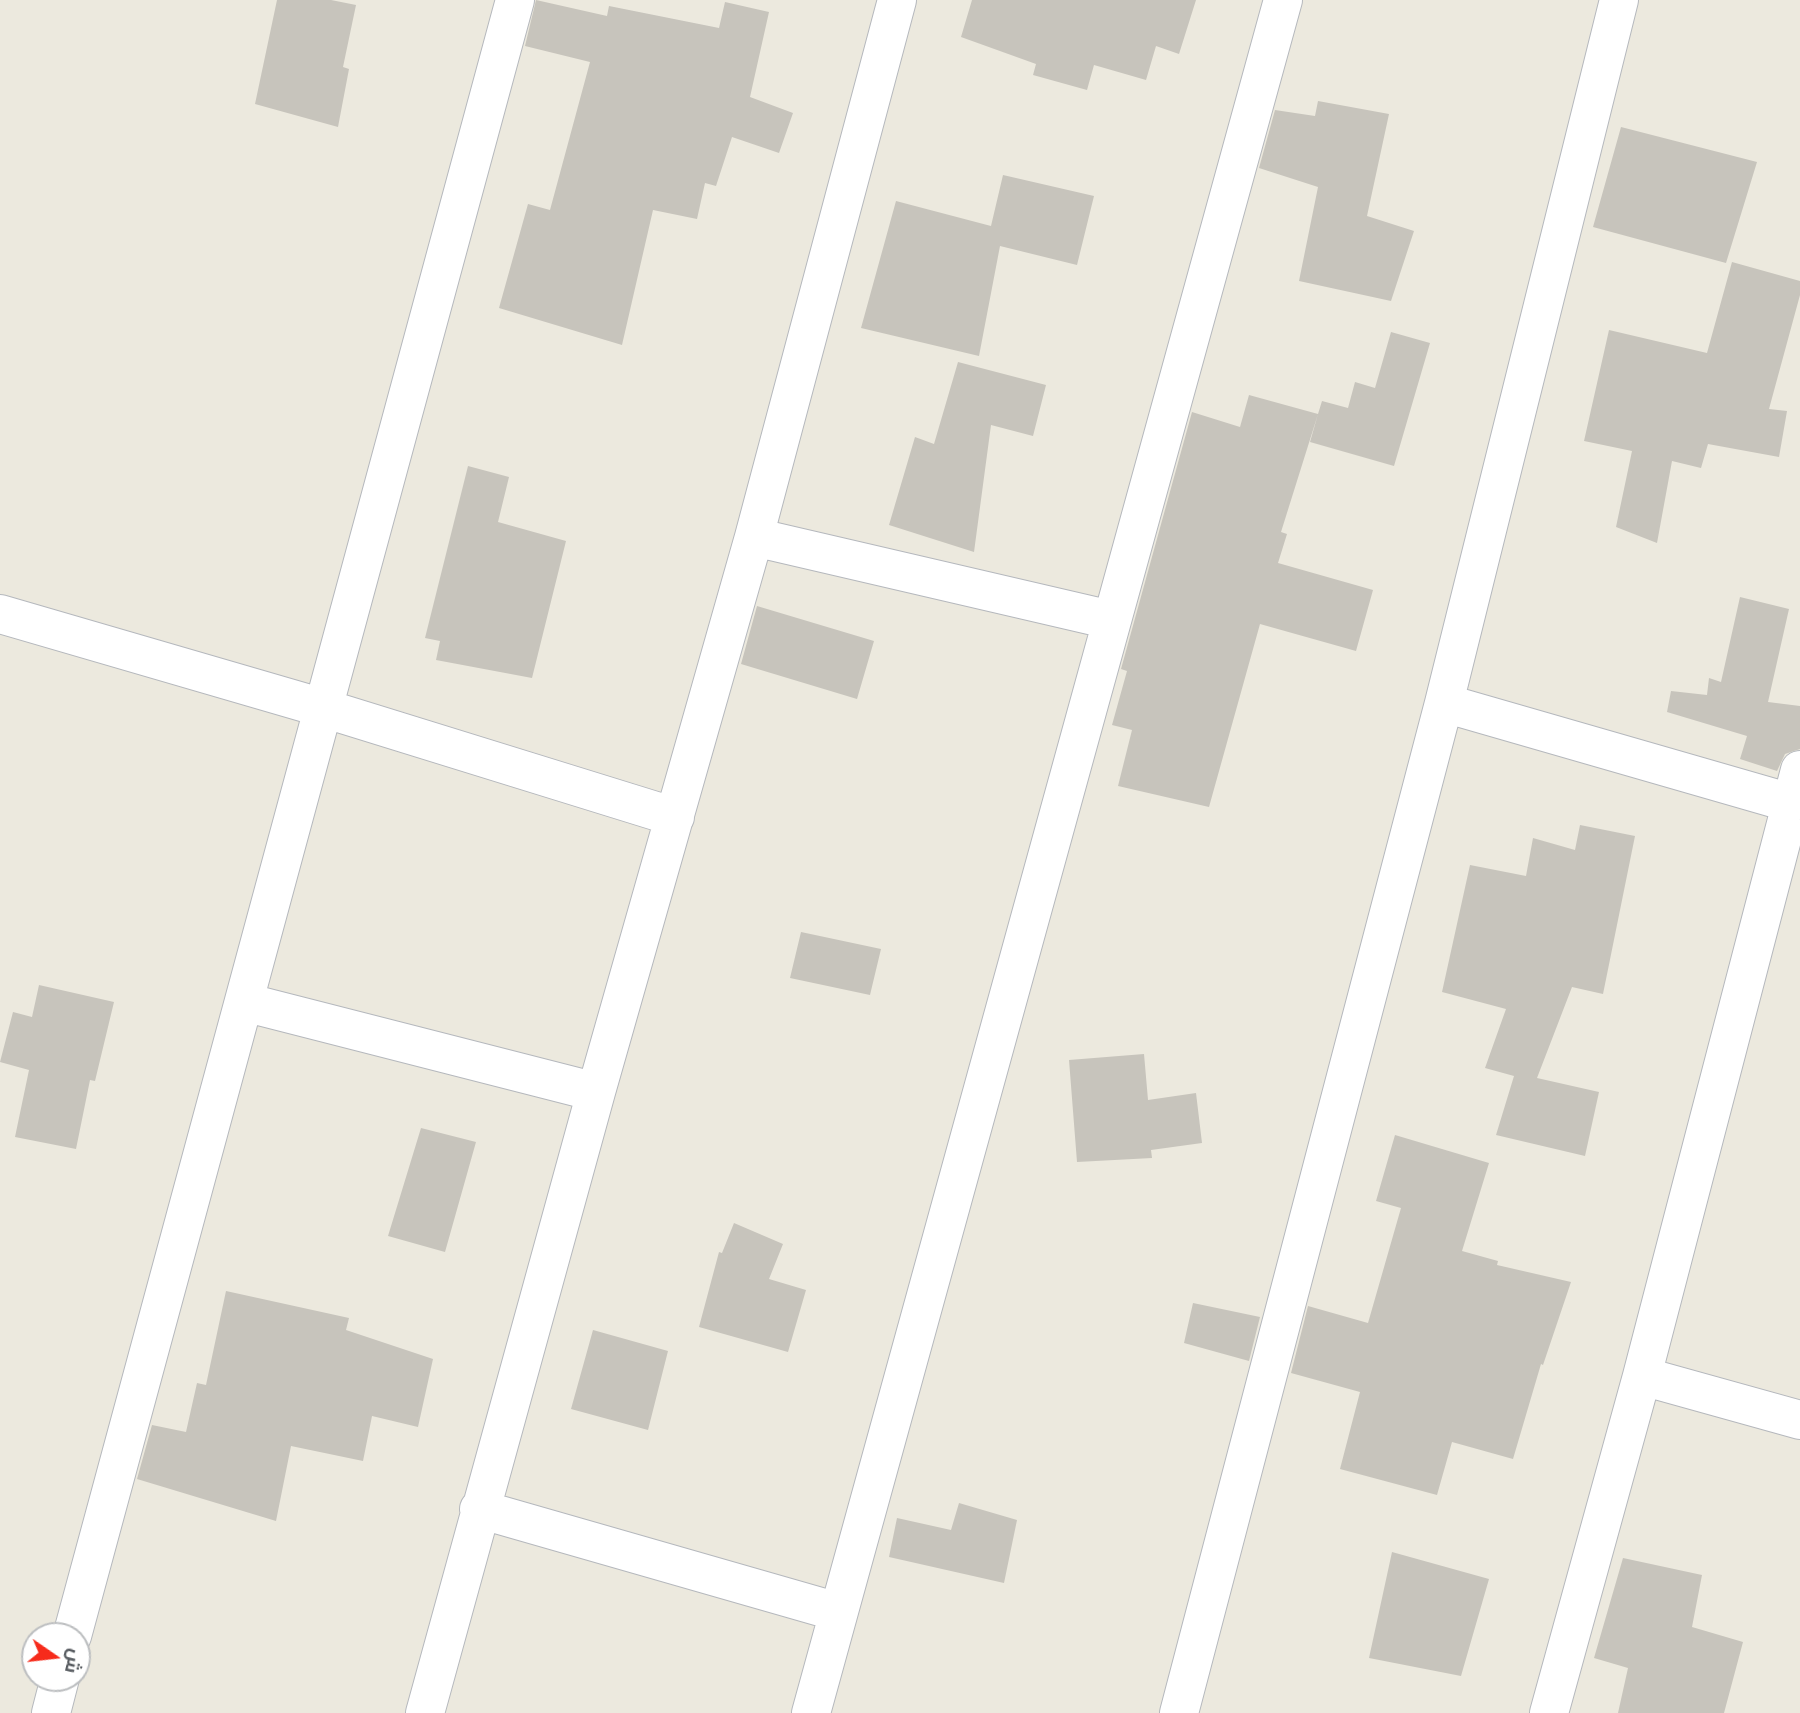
<!DOCTYPE html>
<meta charset="utf-8">
<style>
body{margin:0}
#map{position:relative;width:1800px;height:1713px;overflow:hidden;background:#ece9de;font-family:Ubuntu,Cairo,sans-serif}
canvas{display:block}
.north{position:absolute;left:21px;top:1622px;width:70px;height:70px;box-sizing:border-box;background:#fff;border:2px solid #bcbec0;border-radius:50%;rotate:104deg;font-size:19px;font-weight:700;line-height:28px;text-align:center;color:#585c61}
.north::after{content:'';display:block;margin:auto;width:24px;height:32px;background:#f62b1b;clip-path:polygon(50% 0,100% 100%,50% 72%,0 100%)}
</style>
<div id="map">
<canvas width="1800" height="1713"></canvas>
<div class="north">ش</div>
</div>
<script>
const g = document.querySelector('canvas').getContext('2d');
g.lineJoin = 'round';
function fillPath(path, color) { g.fillStyle = color; g.fill(path, 'evenodd'); }
function stroke(path, color, width, dash) { g.strokeStyle = color; g.lineWidth = width; g.lineCap = dash ? 'butt' : 'round'; g.setLineDash(dash || []); g.stroke(path); }
const building = new Path2D(`
 M277,0H331L356,5L343,67L349,69L338,127L255,104Z
 M536,0L607,16L609,6L719,28L725,2L769,12L750,97L793,113L779,153L732,137L716,186L705,183L697,219L653,210L622,345L499,308L528,204L550,210L590,62L525,46Z
 M972,0H1196L1179,54L1156,46L1146,80L1094,65L1087,90L1033,75L1036,64L961,37Z
 M1318,101L1389,114L1367,216L1414,231L1391,301L1299,281L1318,187L1259,168L1275,110L1315,116Z
 M1621,127L1757,162L1726,263L1593,227Z
 M1003,175L1094,196L1077,265L1000,246L979,356L861,328L896,201L991,226Z
 M1732,262L1800,281V295L1769,409L1787,411L1779,457L1708,444L1701,468L1672,461L1657,543L1616,527L1632,451L1584,441L1609,330L1707,353Z
 M1391,332L1430,343L1394,466L1310,442L1318,414L1281,532L1287,534L1278,563L1373,590L1356,651L1260,624L1209,807L1118,786L1132,730L1112,725L1127,671L1121,669L1192,412L1240,427L1249,395L1318,414L1322,401L1348,408L1355,382L1375,388Z
 M958,362L1046,385L1033,436L991,425L974,552L889,525L915,437L934,444Z
 M468,466L509,477L498,522L566,541L532,678L436,660L440,641L425,638Z
 M1740,597L1789,609L1768,702L1800,706V749L1785,754L1777,771L1740,759L1747,736L1667,712L1671,691L1707,695L1709,678L1721,682Z
 M757,606L874,641L857,699L741,664Z
 M1580,825L1635,836L1603,994L1572,987L1537,1078L1599,1092L1585,1156L1496,1135L1514,1076L1485,1068L1506,1009L1442,992L1470,865L1526,876L1533,838L1575,850Z
 M801,932L881,949L870,995L790,978Z
 M39,985L114,1002L95,1081L90,1080L76,1149L15,1137L29,1070L0,1062L13,1012L32,1017Z
 M1144,1054L1148,1100L1196,1093L1202,1143L1151,1150L1152,1158L1077,1162L1069,1060Z
 M421,1128L476,1142L445,1252L388,1236Z
 M1395,1135L1489,1163L1462,1251L1498,1261L1497,1265L1571,1282L1543,1365L1541,1364L1513,1459L1452,1442L1437,1495L1340,1469L1360,1392L1291,1373L1308,1306L1368,1323L1401,1208L1376,1201Z
 M734,1223L783,1244L769,1279L806,1290L788,1352L699,1327L719,1252L722,1253Z
 M226,1291L349,1318L346,1330L433,1359L418,1427L372,1416L363,1461L291,1446L276,1521L137,1479L152,1425L186,1432L197,1383L206,1385Z
 M1193,1303L1260,1317L1249,1361L1184,1343Z
 M593,1330L668,1351L648,1430L571,1409Z
 M959,1503L1017,1520L1004,1583L889,1557L897,1518L951,1530Z
 M1392,1552L1489,1579L1461,1676L1369,1658Z
 M1623,1558L1702,1575L1692,1627L1743,1642L1724,1713H1618L1628,1668L1594,1658Z`);
const minor = new Path2D(`
 M754,537L1111,620
 M0,614L323,708L675,817
 M1444,703L1791,803
 M244,1002L596,1092
 M1642,1376L1800,1420
 M479,1509L838,1612
 M72,1636L515,0
 M51,1713L60,1678
 M425,1713L596,1092L754,537L897,0
 M811,1713L1283,0
 M1179,1713L1444,703L1619,0
 M1549,1713L1642,1376L1800,770`);
fillPath(building, '#c7c4bc');
stroke(minor, '#b5b8bd', 40);
stroke(minor, '#fff', 38);
</script>
